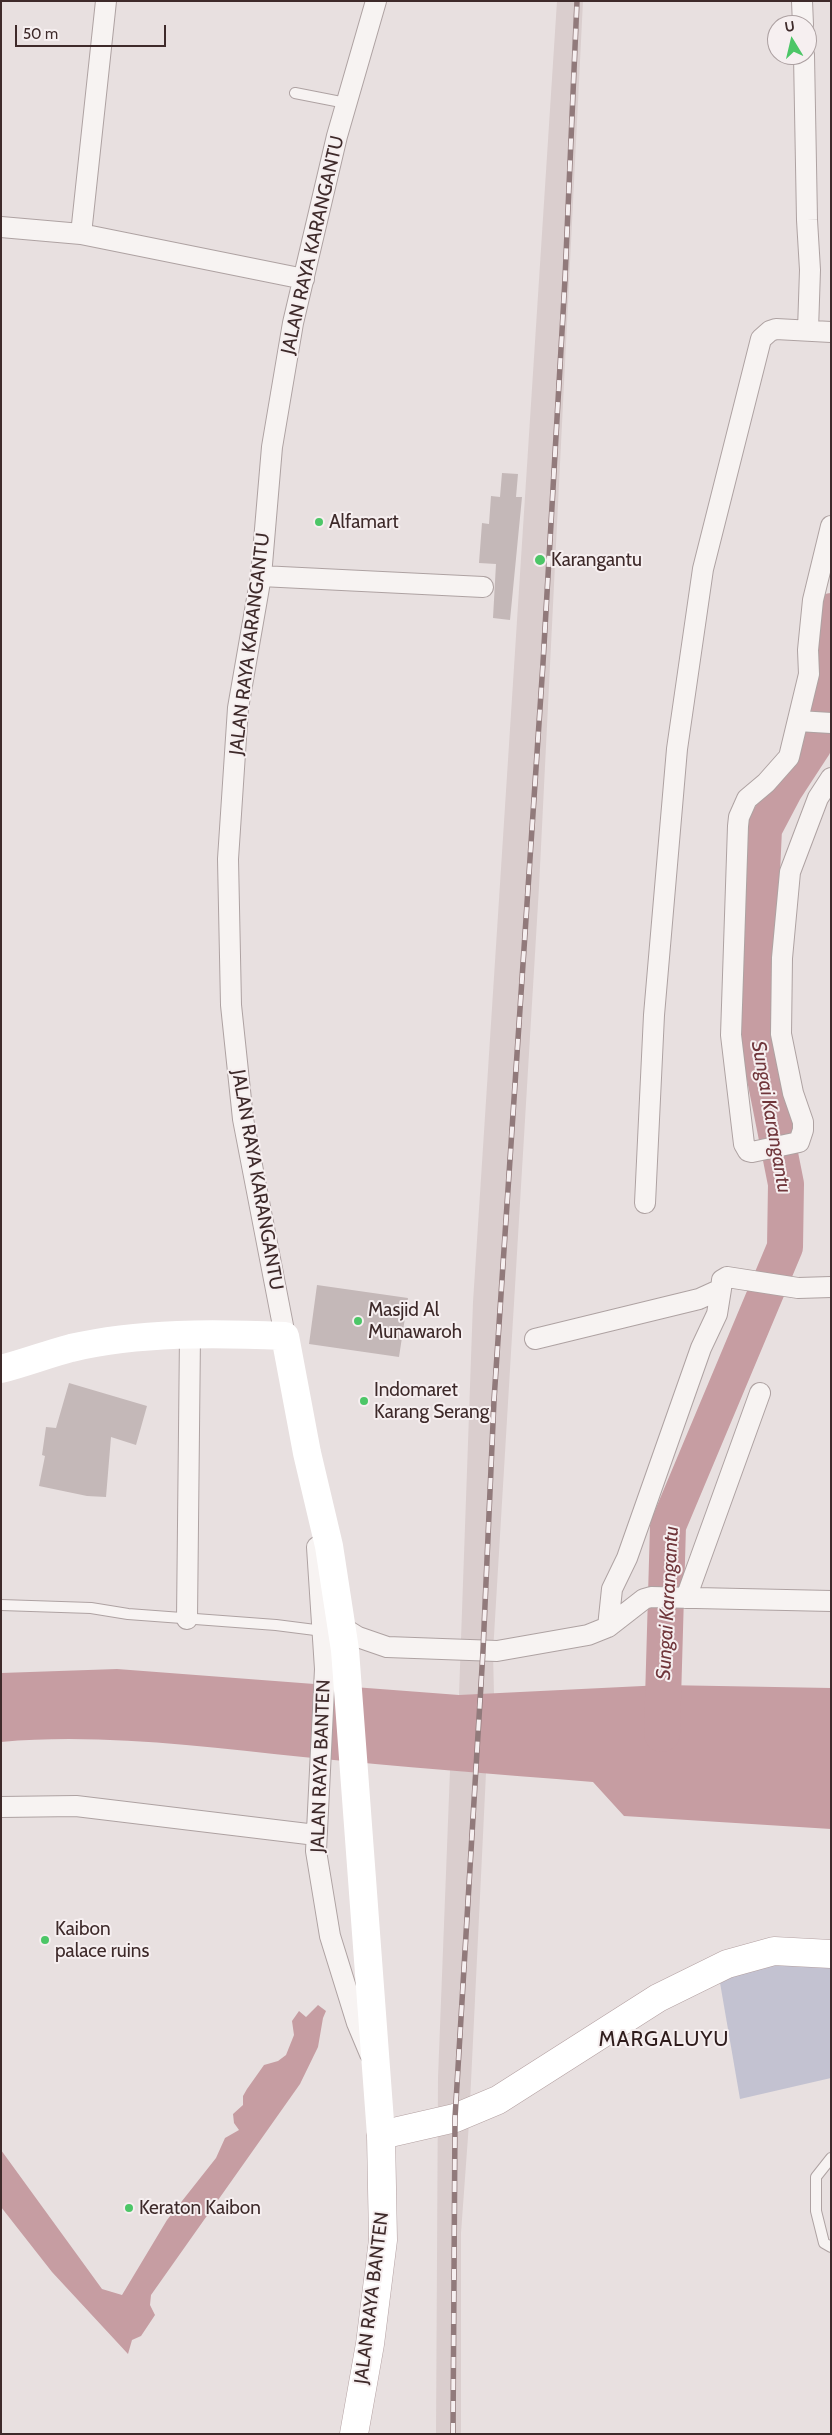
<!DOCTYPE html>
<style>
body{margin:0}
#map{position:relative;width:832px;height:2435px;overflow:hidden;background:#e8e0e0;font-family:Cabin,sans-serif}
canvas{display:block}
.frame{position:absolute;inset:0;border:2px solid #3e2a2a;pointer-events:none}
.north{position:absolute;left:767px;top:15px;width:50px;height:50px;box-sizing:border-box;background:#f6eff0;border:1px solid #aca0a1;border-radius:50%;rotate:351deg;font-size:14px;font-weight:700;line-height:20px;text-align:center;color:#3e2a2a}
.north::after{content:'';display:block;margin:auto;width:18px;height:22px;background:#4cc667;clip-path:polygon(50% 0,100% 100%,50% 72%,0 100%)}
.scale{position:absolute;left:15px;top:25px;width:151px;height:22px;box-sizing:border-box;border:2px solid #3e2a2a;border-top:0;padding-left:6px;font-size:15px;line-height:18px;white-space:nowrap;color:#3e2a2a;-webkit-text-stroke:4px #f6eff0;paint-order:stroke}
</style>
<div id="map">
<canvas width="832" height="2435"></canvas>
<div class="frame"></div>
<div class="north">U</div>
<div class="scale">50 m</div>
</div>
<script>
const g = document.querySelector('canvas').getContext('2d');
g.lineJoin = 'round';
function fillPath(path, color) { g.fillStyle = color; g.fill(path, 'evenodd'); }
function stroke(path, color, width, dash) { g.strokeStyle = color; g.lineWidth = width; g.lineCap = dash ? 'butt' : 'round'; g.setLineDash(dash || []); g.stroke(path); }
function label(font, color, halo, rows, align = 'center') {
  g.font = font + ' Cabin,sans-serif'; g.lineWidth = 4; g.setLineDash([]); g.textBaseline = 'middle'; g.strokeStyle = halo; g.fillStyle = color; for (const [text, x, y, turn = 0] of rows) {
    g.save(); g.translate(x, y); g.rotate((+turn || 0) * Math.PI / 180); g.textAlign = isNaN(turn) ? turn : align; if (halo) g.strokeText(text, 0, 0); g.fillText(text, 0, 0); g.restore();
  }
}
const built = new Path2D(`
 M557,1H583L539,887L493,1652L494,1695H459L473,1302Z
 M450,1770L486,1773L469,2123L461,2233V2434H436L438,2078Z`);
const green = new Path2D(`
 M763,1962L831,1968V2078L740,2099L719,1977Z`);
const water = new Path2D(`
 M117,1669L459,1695L663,1685L831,1688V1829L624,1816L593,1782C496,1774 399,1767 303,1757C203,1747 101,1733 1,1742V1673Z
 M318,2005L326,2011L323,2018L318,2047L300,2084L151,2295L150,2305L155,2315L141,2336L132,2340L128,2354L52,2272L1,2207V2150L102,2289L122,2295L167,2220L216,2158L225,2138L239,2130L234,2123L233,2114L243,2105V2096L247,2089L264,2065L278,2061L286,2055L294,2035L292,2021L299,2011L306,2017Z`);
const river = new Path2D(`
 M662,1734L668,1526L785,1247L786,1184L755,1028L764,829L784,791L814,745L831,611`);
const building = new Path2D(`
 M502,473L518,474L516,497H522L510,620L493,618L496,564L479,563L482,523L489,524L491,496L500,497Z
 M317,1285L408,1298L399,1357L309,1344Z
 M69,1383L147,1406L136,1445L111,1437L106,1497L87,1496L39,1486L45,1456L42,1455L46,1427L56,1428Z`);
const service = new Path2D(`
 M295,93L346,103
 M1,1605L91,1608L128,1614L276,1625L323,1631
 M831,2158L816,2177V2211L824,2243L831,2247`);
const minor = new Path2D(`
 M802,1L803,25
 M804,55L807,220L810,270L808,330
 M1,227L81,234L304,279
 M81,234L106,1
 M831,526L813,600L808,650L809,674L789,757L766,783L747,799L739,817L738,826L731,1035L744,1144L748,1151L752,1152L799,1142L803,1130V1122L793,1093L781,1034L782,958L790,872L818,798L831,778
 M261,576L483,587
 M798,721L831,723
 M645,1203L654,1015L677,749L703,569L761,339L770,331L776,329L831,332
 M285,1336L243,1119L231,1005L228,859L238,708L261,576L272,447L293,323L337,136L376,1
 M535,1339L699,1299L721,1289L722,1280L727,1277L798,1288L831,1287
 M317,1547L325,1669L316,1851L330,1936L357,2023L370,2054
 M686,1598L760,1393
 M187,1619L190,1335
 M342,1627L358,1637L387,1647L497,1651L588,1635L608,1627L644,1599L651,1597L831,1601
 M608,1627L612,1589L627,1558L701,1348L717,1314L721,1289
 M1,1807L76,1806L316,1835`);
const secondary = new Path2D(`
 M1,1369C25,1363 48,1354 71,1348C140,1332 215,1333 285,1336L307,1453L329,1546L345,1650L381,2135`);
const primary = new Path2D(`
 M354,2434L370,2344L383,2240L381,2135L455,2118L498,2100L658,1998L727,1964L774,1951L831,1954`);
const rail = new Path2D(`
 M453,2434L455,2118L483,1651L494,1400L543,663L565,279L577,1`);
const markers = [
 [319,522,5,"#4cc667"],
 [540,560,6,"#4cc667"],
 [358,1321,5,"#4cc667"],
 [364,1401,5,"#4cc667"],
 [45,1940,5,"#4cc667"],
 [129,2208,5,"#4cc667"]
];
const streetNames = [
 ["JALAN RAYA KARANGANTU",313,245,-77],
 ["JALAN RAYA KARANGANTU",250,644,-83],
 ["JALAN RAYA KARANGANTU",257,1180,80],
 ["JALAN RAYA BANTEN",321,1766,-88],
 ["JALAN RAYA BANTEN",372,2298,-83]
];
const poiNames = [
 ["Alfamart",329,522],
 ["Karangantu",551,560],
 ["Masjid Al",368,1310],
 ["Munawaroh",368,1332],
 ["Indomaret",374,1390],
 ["Karang Serang",374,1412],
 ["Kaibon",55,1929],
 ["palace ruins",55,1951],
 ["Keraton Kaibon",139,2208]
];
const waterNames = [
 ["Sungai Karangantu",771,1117,80],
 ["Sungai Karangantu",668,1603,-87]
];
const quarterNames = [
 ["MARGALUYU",664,2040]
];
fillPath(built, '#dacece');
fillPath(green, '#c3c2d1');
fillPath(water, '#c69da2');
stroke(river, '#c69da2', 36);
fillPath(building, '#c4b8b8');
stroke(service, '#aea2a2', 12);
stroke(minor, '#aea2a2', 22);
stroke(primary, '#b3a0a1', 29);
stroke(service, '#f7f3f2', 10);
stroke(minor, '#f7f3f2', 20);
stroke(secondary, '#fff', 28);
stroke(primary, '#fff', 28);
stroke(rail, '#917a7b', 5.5);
stroke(rail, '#f6eff0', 4, [11]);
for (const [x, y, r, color] of markers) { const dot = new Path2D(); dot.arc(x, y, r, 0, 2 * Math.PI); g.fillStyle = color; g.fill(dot); stroke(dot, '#f6eff0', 2); }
label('19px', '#3e2a2a', '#f6eff0', streetNames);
label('19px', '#3e2a2a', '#f6eff0', poiNames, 'left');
label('italic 20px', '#70363b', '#f6eff0', waterNames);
g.letterSpacing = '1px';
label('21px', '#2f1c1c', '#f6eff0', quarterNames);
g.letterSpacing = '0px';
</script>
